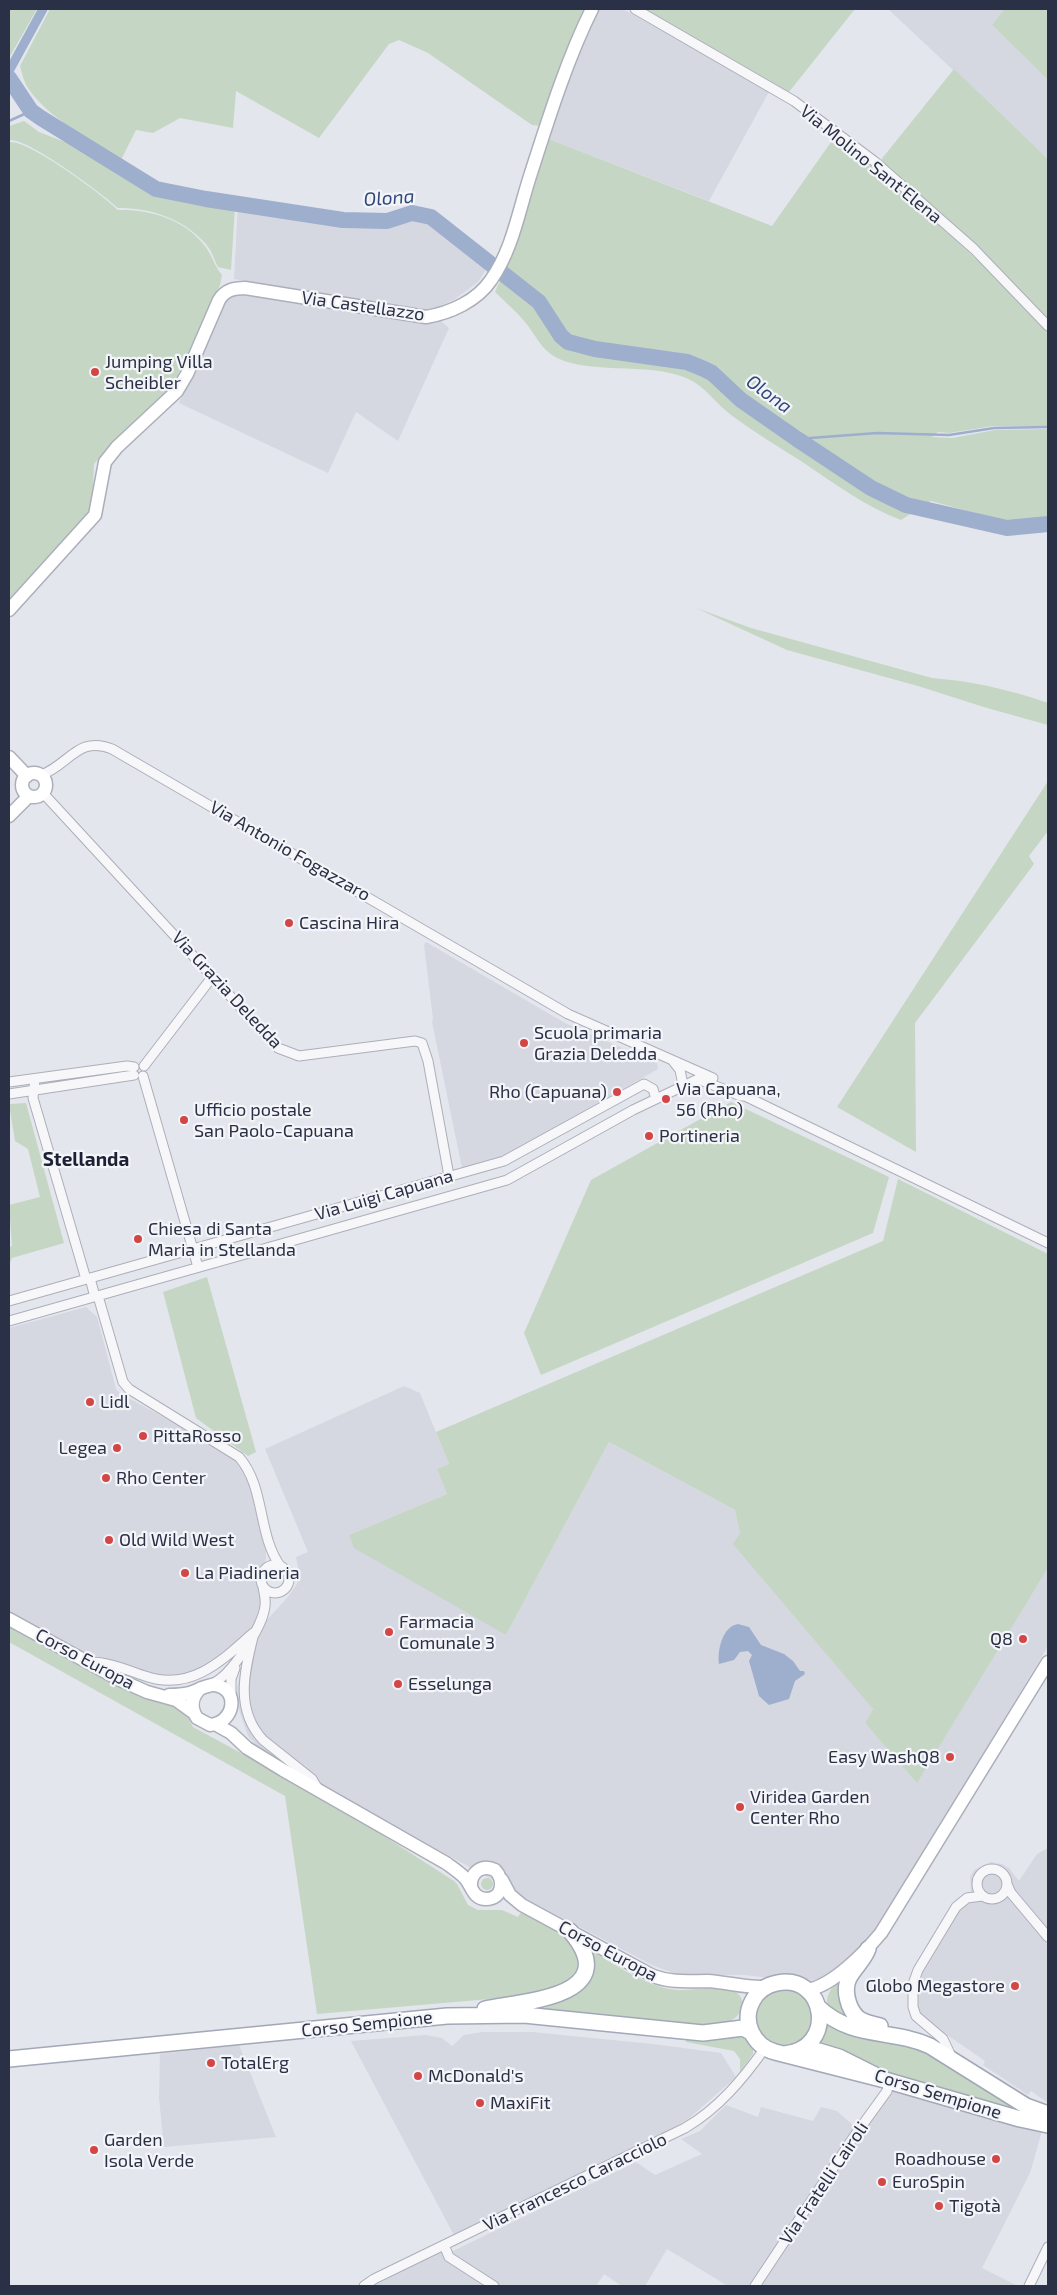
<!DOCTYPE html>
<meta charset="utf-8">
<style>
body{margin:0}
#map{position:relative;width:1057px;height:2295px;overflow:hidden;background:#e3e6ec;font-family:"Exo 2",sans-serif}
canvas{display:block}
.frame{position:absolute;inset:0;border:10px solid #2a3045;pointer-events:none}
</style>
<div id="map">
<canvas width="1057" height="2295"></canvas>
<div class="frame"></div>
</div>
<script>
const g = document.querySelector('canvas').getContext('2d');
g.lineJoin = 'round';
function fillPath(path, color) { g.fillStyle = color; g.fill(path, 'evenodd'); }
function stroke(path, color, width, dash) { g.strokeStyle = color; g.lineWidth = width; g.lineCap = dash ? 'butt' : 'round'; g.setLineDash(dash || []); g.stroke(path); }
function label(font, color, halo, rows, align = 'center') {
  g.font = font + ' "Exo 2",sans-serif'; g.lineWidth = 4.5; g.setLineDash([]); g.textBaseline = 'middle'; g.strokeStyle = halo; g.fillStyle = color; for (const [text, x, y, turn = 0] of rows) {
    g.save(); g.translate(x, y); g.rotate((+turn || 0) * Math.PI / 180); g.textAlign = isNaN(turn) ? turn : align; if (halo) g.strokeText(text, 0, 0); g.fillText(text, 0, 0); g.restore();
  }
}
const built = new Path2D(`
 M596,9H623L770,90L709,201L546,138Z
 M888,9H1004L992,25L1048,80V159Z
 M238,204L343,220L387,221L412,213L421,214L431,217L489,265L478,282L455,299L438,307L425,309H412L234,279Z
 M244,292L439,319L449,328L398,441L356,412L328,473L179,403L224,300L229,295Z
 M426,942L565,1023L657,1063L658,1069L500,1159L462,1168L432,1022L433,1019L424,945Z
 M86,1307L97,1317L116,1389L121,1394L238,1458L246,1469L266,1540V1559L260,1577L264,1597L253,1633L196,1674L155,1677L101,1657L84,1656L9,1614V1328Z
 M404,1386L420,1393L449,1464L437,1469L447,1494L349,1535L506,1635L609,1442L735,1510L740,1533L873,1709L865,1723L917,1782L1048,1568V1646L874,1935L860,1951L833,1972L819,1979L801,1982L745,1975H680L654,1966L534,1903L403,1830L287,1766L259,1748L248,1736L238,1707L237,1689L241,1668L266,1621L287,1598L297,1584L299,1572L296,1557L308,1552L265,1449Z
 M1048,1848V2103L1031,2091L1028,2095L983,2065L985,2061L924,2019L917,2023L910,2013L908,1989L910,1978L951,1907L965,1899L971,1892L970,1877L974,1870L990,1862L1002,1864L1009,1868L1019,1881L1037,1854Z
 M482,2032H532L653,2044L721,2053L736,2077L686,2121L589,2173L456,2239L351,2041L426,2035L442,2038L452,2046L464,2035Z
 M239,2045L276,2137L164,2147L159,2098L160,2054Z
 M891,2090L1042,2131L1030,2173L982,2268L1018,2286H762L754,2282L751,2286H728L667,2249L645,2286H622L604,2274L596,2286H373L438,2253L451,2252L636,2162L655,2175L702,2154L681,2139L700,2131L726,2105L758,2117L761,2107L813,2121L821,2107L837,2111L856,2128Z`);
const green = new Path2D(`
 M9,9H37L9,58Z
 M50,9H588L543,126L532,125L428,53L399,40L389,44L319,138L236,91L233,128L180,118L153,133L136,130L121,160C90,139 49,119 28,88C24,82 22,73 20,66Z
 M644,9H855L789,92Z
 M1004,9H1048V80L992,25Z
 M954,69L1048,159V320L880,161Z
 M24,121L39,132L78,147L156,194L235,207L231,270L218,267C214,259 211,249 205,243C182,218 151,208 118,208C103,194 27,137 9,140V126Z
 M836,135C910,196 980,261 1048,329V426H993L949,433L938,432L932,437L952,438L995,430L1048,429V516L1009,522L931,501L901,520C866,507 835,484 804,463C779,447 754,432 731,415C718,405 708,391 694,382C658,360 594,376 557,358C542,351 535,334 525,322C516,311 505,302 495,292L502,276C514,286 528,295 538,307C551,321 553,341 572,350L684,365L709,376L736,401L752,411L764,413L715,370L688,357L629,349L572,338L567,334L543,297L506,268L546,138L772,226Z
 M9,142C28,139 103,195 118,210C149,209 184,219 204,245C212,254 214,266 222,275L220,285L171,389L110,445L94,464L92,511L9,602Z
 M696,608L751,628L932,678C972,681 1011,690 1048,703V725L987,708L918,686L787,650Z
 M1048,781V831L1029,856L1034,864L915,1023L916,1152L837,1107Z
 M731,1102L889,1177L873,1233L541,1375L524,1333L591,1180Z
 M26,1103L64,1243L12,1258L9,1265V1247L12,1246L9,1205L40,1197L28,1149L15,1141L9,1104Z
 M898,1179L1048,1254V1568L917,1783L865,1723L873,1709L733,1544L740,1533L735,1510L609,1442L506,1635L354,1548L349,1535L447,1494L437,1469L449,1464L436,1432L883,1241Z
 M207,1277L256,1452L248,1456L196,1418L163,1292Z
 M9,1624L174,1705L186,1714L193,1727L265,1766L376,1831L454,1881L457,1884L468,1905L478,1910H502L518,1917L521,1912C548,1926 583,1939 577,1975L547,1994L317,2014L285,1796L9,1642Z
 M481 1884a6 6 0 1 1 12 0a6 6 0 1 1-12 0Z
 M584,1946C610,1961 647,1988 677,1990C692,1991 725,1983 737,1993C741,1996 743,2001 742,2006C738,2026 713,2025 697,2027L509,2006L583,1981Z
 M845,1974L854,2021C848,2019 839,2018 835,2014C817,2002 834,1983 845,1974Z
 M754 2018a30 30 0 1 1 60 0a30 30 0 1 1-60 0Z
 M828,2022L927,2050L1019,2110V2114L888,2075L818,2041Z
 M731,2036L744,2038L753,2047V2054L740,2072V2059L734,2051L686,2042V2038L709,2040Z`);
const water = new Path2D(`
 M738,1624L749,1627L761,1645L784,1654L793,1661L800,1671H804L805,1674L795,1681L789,1699L769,1705L759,1696L749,1661L752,1655L748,1651L740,1652L734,1660L719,1664C717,1650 723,1626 738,1624Z`);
const stream = new Path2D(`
 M9,121L31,111
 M797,439L877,433L949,435L994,428L1048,427`);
const canal = new Path2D(`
 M9,71L43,9`);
const river = new Path2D(`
 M9,78L31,111L41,118L156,189L206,199L343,220L387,221L412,213L431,217L539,302L561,336L568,342L595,349L687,362L704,369L712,373L741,400L797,439L871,488L906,505L1007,528L1048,524`);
const street = new Path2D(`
 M635,9L794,101L874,161L974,249L1048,326
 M41,775C69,765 78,735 112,749L568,1014L713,1078
 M43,793L278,1048L299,1056L415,1041L422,1043L428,1061L449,1176
 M673,1061L680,1070L683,1085
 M144,1066L213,976
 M143,1076L198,1267
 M35,1079L33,1098L86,1279
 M9,1082L127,1066L134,1067
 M9,1094L134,1075
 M90,1278L95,1297
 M98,1296L123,1382L129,1389L239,1457C266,1488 257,1535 281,1567
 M9,1301L504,1161L644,1084L653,1089L656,1099
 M9,1321L507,1180L633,1110L698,1079L741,1096H745L1048,1243
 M261 1579a14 14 0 1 1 28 0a14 14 0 1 1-28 0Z
 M254,1633C245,1670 234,1709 263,1740L312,1779L318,1789
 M90,1662C109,1662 127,1670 145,1676C190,1692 222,1661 253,1633
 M211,1684C231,1677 263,1626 265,1606C266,1599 264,1593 263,1587
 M231,1697V1679L235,1668
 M977 1884a15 15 0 1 1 30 0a15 15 0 1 1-30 0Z
 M1007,1884L1011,1893L1048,1937
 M951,2056L943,2039L916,2016L913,2007V1984L918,1970L956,1907L967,1898L982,1896
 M444,2245L449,2257L494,2286
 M364,2286L374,2279L685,2128C718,2109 743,2079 765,2048
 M755,2286L853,2138L887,2091L888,2086L885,2080
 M1029,2286L1048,2247`);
const secondary = new Path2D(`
 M9,610L95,515L105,462L117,447L177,391L187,374L219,300C225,290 234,288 245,288L426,317C450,313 477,301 491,280C513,249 519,209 531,173C548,120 567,59 592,9
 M9,757L27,776
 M22 785a12 12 0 1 1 24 0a12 12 0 1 1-24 0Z
 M9,816L29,796
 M9,1619L120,1680L147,1692L176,1700L194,1713
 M169,1695C176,1695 182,1695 189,1693C198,1691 206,1684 215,1685C240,1689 235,1723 210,1725L197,1718C190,1707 191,1697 201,1688
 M215,1724L231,1733L247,1748L283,1770L446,1863C453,1868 459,1872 465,1878C472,1886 473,1899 486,1899C503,1899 505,1880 495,1870C482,1864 470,1872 471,1887
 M502,1880L510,1895L522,1905L653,1976C672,1983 688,1981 707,1981C727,1982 745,1988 765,1987
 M807,1990C833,1986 865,1952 881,1933L1048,1662`);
const primary = new Path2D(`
 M868,1949C864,1960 855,1967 849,1978C843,1990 848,2009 858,2018C865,2023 873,2024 880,2026
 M818,2007C853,2040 890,2028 930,2046L1026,2106L1048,2114
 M485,2009C524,2001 626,1997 570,1931
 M801,2049L819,2051L839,2057L885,2080L1020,2119L1048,2125
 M784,2054C838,2049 826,1973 777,1983C767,1985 758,1991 753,2000C741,2021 753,2046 775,2052L885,2080
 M9,2059L447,2016L524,2015L703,2033L743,2028L752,2033`);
const markers = [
 [95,372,5,"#d44546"],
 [289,923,5,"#d44546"],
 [524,1043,5,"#d44546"],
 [617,1092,5,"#d44546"],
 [666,1099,5,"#d44546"],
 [184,1120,5,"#d44546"],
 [649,1136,5,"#d44546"],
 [138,1239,5,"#d44546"],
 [90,1402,5,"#d44546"],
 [143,1436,5,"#d44546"],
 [117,1448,5,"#d44546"],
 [106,1478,5,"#d44546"],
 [109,1540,5,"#d44546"],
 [185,1573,5,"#d44546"],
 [389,1632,5,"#d44546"],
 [1023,1639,5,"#d44546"],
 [398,1684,5,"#d44546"],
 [950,1757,5,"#d44546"],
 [740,1807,5,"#d44546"],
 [1015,1986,5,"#d44546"],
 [211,2063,5,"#d44546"],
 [418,2076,5,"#d44546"],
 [480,2103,5,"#d44546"],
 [94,2150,5,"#d44546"],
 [996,2159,5,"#d44546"],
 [882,2182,5,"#d44546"],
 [939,2206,5,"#d44546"]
];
const streetNames = [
 ["Via Molino Sant'Elena",871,164,39],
 ["Via Castellazzo",363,306,8],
 ["Via Antonio Fogazzaro",290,851,30],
 ["Via Grazia Deledda",227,990,47],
 ["Via Luigi Capuana",384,1195,-16],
 ["Corso Europa",85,1659,28],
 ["Corso Europa",608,1951,28],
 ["Corso Sempione",367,2024,-6],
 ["Corso Sempione",938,2094,17],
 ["Via Francesco Caracciolo",575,2182,-26],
 ["Via Fratelli Cairoli",824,2183,-56]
];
const poiNames = [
 ["Jumping Villa",105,362],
 ["Scheibler",105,383],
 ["Cascina Hira",299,923],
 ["Scuola primaria",534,1033],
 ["Grazia Deledda",534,1054],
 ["Via Capuana,",676,1089],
 ["56 (Rho)",676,1110],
 ["Rho (Capuana)",607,1092,"right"],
 ["Ufficio postale",194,1110],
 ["San Paolo-Capuana",194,1131],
 ["Portineria",659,1136],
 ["Chiesa di Santa",148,1229],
 ["Maria in Stellanda",148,1250],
 ["Lidl",100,1402],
 ["PittaRosso",153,1436],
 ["Legea",107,1448,"right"],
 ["Rho Center",116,1478],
 ["Old Wild West",119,1540],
 ["La Piadineria",195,1573],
 ["Farmacia",399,1622],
 ["Comunale 3",399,1643],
 ["Q8",1013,1639,"right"],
 ["Esselunga",408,1684],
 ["Easy WashQ8",940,1757,"right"],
 ["Viridea Garden",750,1797],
 ["Center Rho",750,1818],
 ["Globo Megastore",1005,1986,"right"],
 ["TotalErg",221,2063],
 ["McDonald's",428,2076],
 ["MaxiFit",490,2103],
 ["Garden",104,2140],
 ["Isola Verde",104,2161],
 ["Roadhouse",986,2159,"right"],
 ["EuroSpin",892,2182],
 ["Tigotà",949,2206]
];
const waterNames = [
 ["Olona",389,198,-4],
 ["Olona",769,394,36]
];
const neighbourhoodNames = [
 ["Stellanda",86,1160]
];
fillPath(built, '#d5d8e1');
fillPath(green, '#c6d6c4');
fillPath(water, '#9eaecd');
stroke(stream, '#9eaecd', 2.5);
stroke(canal, '#9eaecd', 9);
stroke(river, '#9eaecd', 16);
stroke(street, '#acafba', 11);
stroke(secondary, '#acafba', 15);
stroke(primary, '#a2a8b8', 18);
stroke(street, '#f7f7fa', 9);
stroke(secondary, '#fff', 12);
stroke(primary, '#fff', 15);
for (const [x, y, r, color] of markers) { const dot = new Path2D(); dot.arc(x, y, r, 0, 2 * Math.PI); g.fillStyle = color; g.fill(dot); stroke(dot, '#f4f5f9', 2); }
label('18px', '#2a3045', '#f4f5f9', streetNames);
label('18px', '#2a3045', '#f4f5f9', poiNames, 'left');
label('italic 19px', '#32487b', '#f4f5f9', waterNames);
label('bold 19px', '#1c2136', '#f4f5f9', neighbourhoodNames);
</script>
